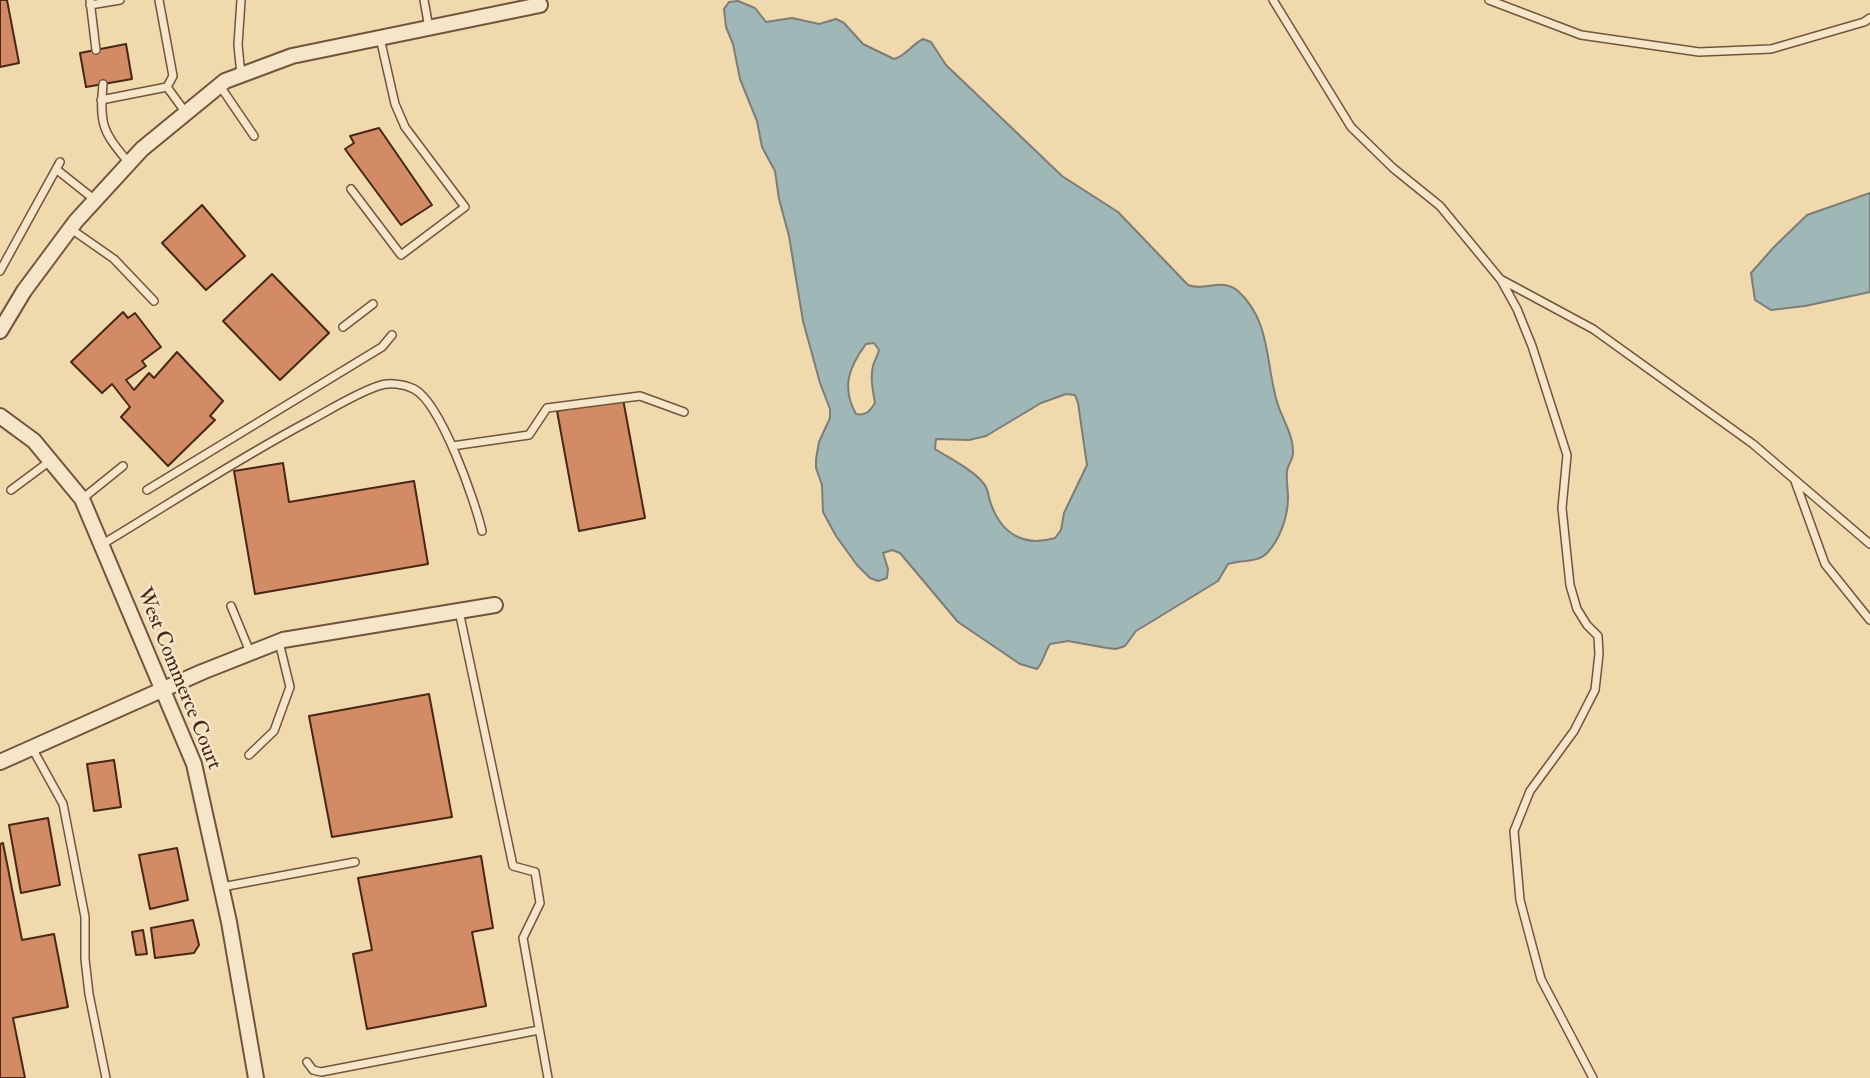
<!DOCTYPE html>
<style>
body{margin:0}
canvas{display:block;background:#efd9ad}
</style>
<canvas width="1870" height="1078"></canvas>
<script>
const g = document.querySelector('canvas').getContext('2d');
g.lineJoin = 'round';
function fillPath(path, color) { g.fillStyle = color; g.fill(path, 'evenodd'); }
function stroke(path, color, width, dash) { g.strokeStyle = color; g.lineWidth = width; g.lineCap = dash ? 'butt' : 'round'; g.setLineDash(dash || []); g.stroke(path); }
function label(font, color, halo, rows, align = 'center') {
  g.font = font + ' "IM FELL Double Pica",serif'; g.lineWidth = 5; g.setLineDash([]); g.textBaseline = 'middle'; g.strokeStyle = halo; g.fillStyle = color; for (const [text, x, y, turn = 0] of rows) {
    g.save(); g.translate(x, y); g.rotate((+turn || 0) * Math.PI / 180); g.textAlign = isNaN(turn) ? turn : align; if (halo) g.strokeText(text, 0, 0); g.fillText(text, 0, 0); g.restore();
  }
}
const water = new Path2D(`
 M738,1L755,8L766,22L792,18L819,24L836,19L844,23L863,44L894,59C906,56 911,45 923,39L931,42L946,65L1062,176L1118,212L1188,285C1205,292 1222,277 1238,291C1272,322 1265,365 1278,405C1283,420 1293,435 1293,451C1294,458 1288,464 1287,471C1286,480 1288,489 1288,498C1288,516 1280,539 1268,552C1257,564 1242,559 1228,564L1218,581L1136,631L1125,646L1116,649L1107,648L1068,641L1050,644C1044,653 1044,661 1037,669L1020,664L958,622L900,553L892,550L883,553L888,569L887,578L878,581L870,578L857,565L836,536L823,512L822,485L816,468V459L819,442L830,418V409L820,383L803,321L789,236L779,199L775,171L762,147L757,121L740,79L733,44L726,27L724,9L729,2ZM874,343L879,350C878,356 874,361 873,366C870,378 873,391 875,403C870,411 866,416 856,414C841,387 849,367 866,344ZM1066,394L1075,395L1078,403L1087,465L1064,513L1061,530L1055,538C1025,547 1002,535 991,504C988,497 989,490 984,484C975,471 949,458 935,449L936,439L969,440L986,436L1041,403Z
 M1870,193V292L1805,306L1771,310L1755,300L1751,273L1774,247L1807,215Z`);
const building = new Path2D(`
 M0,0H7L19,63L0,67Z
 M126,44L132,79L86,87L80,53Z
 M379,128L432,205L401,225L345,149L354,143L350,136Z
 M202,205L245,256L206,290L162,243Z
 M272,274L329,333L280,380L223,321Z
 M123,312L128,318L135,313L161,347L142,361L146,366L126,380L134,390L149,373L154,378L177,352L223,401L210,416L215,420L168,466L121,417L130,407L112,384L102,393L71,362Z
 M623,399L645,518L579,531L557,411Z
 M283,463L289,502L414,481L428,564L255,594L234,471Z
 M429,694L452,817L332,837L309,716Z
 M114,760L121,807L94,811L87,764Z
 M48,818L60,885L21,893L9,825Z
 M3,843L22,940L54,934L68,1007L13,1018L25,1078H0V844Z
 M177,848L188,900L150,909L139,855Z
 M481,856L493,928L472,932L486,1006L367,1029L353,954L372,950L358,878Z
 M193,920L199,945L194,953L155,958L151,928Z
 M143,930L147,954L136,955L132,932Z`);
const lane = new Path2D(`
 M90,0L96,50
 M159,0L173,76L167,87
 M241,0L238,45L241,75
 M424,0L429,28
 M1273,0L1351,127L1393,168L1440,206L1501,280L1517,309L1532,346L1567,455L1562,508L1570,585L1577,609L1587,625L1598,636L1599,654L1595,690L1574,731L1530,791L1514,831L1520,900L1541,979L1593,1078
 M1489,0L1581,35L1699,52L1771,49L1864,22L1870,18
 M90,5L120,0
 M103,84C99,125 103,132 129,163
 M220,86L254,136
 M101,100L167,87L186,113
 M56,169L95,200
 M351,189L401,255L465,207L405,127L395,104L380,38
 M71,229L114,259L154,301
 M0,271L60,162
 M1502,280L1593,329L1753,444L1870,544
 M343,327L373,304
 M452,446L529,435L547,408L640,396L684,412
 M1795,481L1825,564L1870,620
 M11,490L50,461
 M147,490L382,347L392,335
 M82,499L123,466
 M101,545C171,503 239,458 311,420C333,408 355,394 378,386C389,382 404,384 414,389C441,403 475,501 482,531
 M231,606L250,652
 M459,611L513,866L535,872L540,903L523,938L548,1078
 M32,748L63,804L85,917V959L89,994L106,1078
 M249,755L274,731L290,687L279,642
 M222,887L355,862
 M307,1062L313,1070L321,1072L539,1030`);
const street = new Path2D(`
 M0,331L24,291L76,221L142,149L225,81L292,56L540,5
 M0,416L34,441L82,499L194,764L229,922L256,1078
 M0,762L202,672L283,640L495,605`);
const streetNames = [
 ["West Commerce Court",178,679,68]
];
fillPath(water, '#a0b7b7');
stroke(water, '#7d7d77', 2);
fillPath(building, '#d28b64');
stroke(building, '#482717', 2);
stroke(lane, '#72543c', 10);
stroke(street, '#72543c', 18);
stroke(lane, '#f5e6ca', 7);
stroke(street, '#f5e6ca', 14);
label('21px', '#482717', '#f5e6ca', streetNames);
</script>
